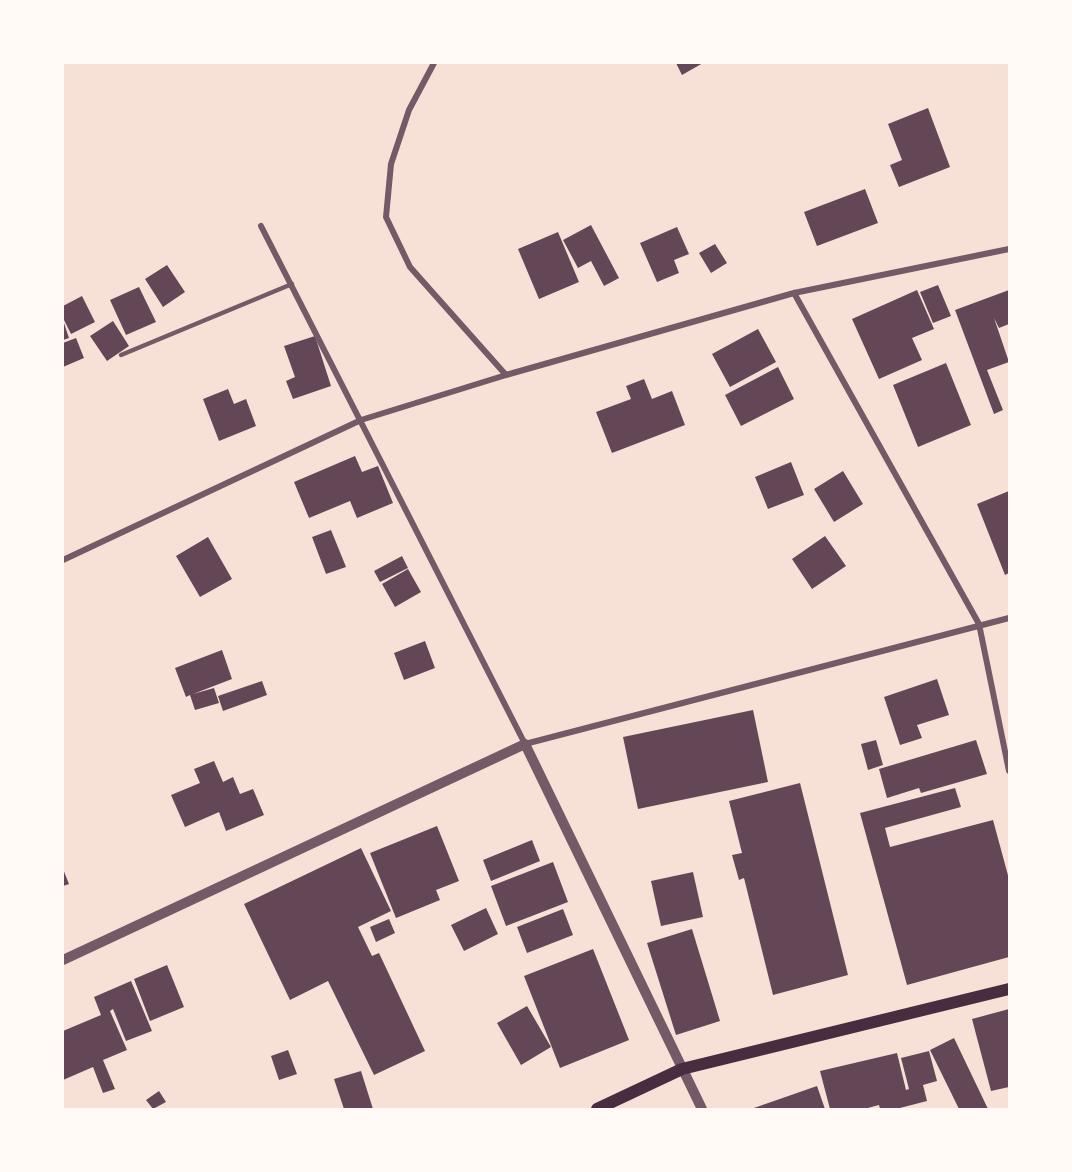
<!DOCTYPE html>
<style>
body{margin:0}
#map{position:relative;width:1072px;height:1172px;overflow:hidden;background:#f7e1d7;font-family:Rubik,sans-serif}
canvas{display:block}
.frame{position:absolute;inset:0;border:64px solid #fffaf5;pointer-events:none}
</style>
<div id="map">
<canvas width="1072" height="1172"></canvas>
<div class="frame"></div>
</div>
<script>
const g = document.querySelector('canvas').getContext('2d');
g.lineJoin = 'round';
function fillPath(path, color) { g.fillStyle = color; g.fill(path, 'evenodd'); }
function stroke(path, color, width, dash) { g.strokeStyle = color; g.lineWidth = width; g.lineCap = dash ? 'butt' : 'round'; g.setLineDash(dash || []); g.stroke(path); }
const building = new Path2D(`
 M676,63H703L682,75Z
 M928,108L950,167L899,187L890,165L902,160L888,124Z
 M865,189L878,223L817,246L804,212Z
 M591,225L619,278L604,286L591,261L578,268L563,240Z
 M677,227L689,254L674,260L679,273L657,282L640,243Z
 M558,232L579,282L539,299L518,249Z
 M715,244L727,263L711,273L699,253Z
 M167,265L185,292L163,307L145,279Z
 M938,285L951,316L933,323L920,292Z
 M139,287L156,322L126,335L110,300Z
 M917,290L934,329L912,338L922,360L879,379L852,319Z
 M1009,290V324L999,328L994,318L1009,362L987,370L1003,410L994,414L955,310Z
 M82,296L95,322L71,334L63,318V306Z
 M63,320L69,338L63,340Z
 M113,321L129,346L107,361L90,336Z
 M758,329L776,362L730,387L712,354Z
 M315,336L331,386L293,399L286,381L295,377L284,346Z
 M76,338L84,358L63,367V343Z
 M946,363L971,425L918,447L893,385Z
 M778,367L794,399L741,426L725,395Z
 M644,379L652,399L672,391L685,425L612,453L596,412L631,399L626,386Z
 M228,389L234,404L246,399L256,426L219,441L203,399Z
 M355,456L362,472L378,466L393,503L357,518L350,501L309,518L294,482Z
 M791,462L804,495L768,509L755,477Z
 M843,471L863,504L834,522L814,489Z
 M1009,491V573L1005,575L977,504Z
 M331,530L346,567L326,574L312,537Z
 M825,536L846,566L812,589L792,559Z
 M208,537L232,579L200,597L176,556Z
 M402,556L408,568L380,582L374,571Z
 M408,569L421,592L395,607L382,584Z
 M425,641L435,668L404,680L394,653Z
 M222,650L232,679L193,694L214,688L219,703L195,710L190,695L186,697L175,668Z
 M937,679L949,715L917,725L922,738L900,745L884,697Z
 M262,681L267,695L223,711L218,696Z
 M753,710L768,782L638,809L623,737Z
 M876,740L883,765L868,770L861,744Z
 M976,740L987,774L921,793L919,788L887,798L879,769Z
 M214,761L223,782L233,777L240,794L253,789L264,815L226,831L219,812L185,827L171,795L200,783L194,769Z
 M800,783L848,975L773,995L744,878L739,880L732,855L742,853L729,801Z
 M955,788L961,807L885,828L890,847L993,820L1009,879V957L907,985L860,813Z
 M437,826L459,881L436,890L440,900L396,918L370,853Z
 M532,840L540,861L491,881L483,860Z
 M361,848L391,911L358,927L372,956L379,953L425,1051L374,1075L328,981L290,1000L244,904Z
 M553,862L568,902L506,926L491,886Z
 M63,869L69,884L63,886Z
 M693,872L703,917L661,926L651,881Z
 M486,908L498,934L464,951L451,925Z
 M563,909L573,935L527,953L517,927Z
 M389,919L395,933L376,942L370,927Z
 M692,929L720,1021L676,1035L647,943Z
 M593,949L629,1040L560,1068L524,976Z
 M167,965L184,1007L150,1021L134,979Z
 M131,981L152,1031L126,1041L113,1009L110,1011L127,1050L103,1060L115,1089L103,1093L93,1067L63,1080V1031L101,1015L94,997Z
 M527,1006L551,1047L521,1065L497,1023Z
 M1009,1009V1087L991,1091L972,1019Z
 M954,1038L988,1109H959L930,1050Z
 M288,1050L297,1074L279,1080L271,1056Z
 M929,1051L937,1081L923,1085L927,1101L896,1109H880L879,1105L864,1109H830L820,1071L897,1053L906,1090L909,1089L901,1058Z
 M361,1071L373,1109H344L334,1079Z
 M817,1086L825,1109H751Z
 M159,1091L166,1102L153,1109L146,1100Z`);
const service = new Path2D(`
 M121,355L292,284`);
const minor = new Path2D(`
 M434,63L409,110L391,164L386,217L410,267L506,375
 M261,226L525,744L1009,618
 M794,293L979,624L1009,771
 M63,560L361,420L506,375L794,293L1009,249`);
const tertiary = new Path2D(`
 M63,960L525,744L702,1109`);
const secondary = new Path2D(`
 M597,1109L682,1069L1009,989`);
fillPath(building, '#644757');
stroke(service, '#755966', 4.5);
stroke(minor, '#755966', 6);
stroke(tertiary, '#755966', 10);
stroke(secondary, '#4a2c40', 12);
</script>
